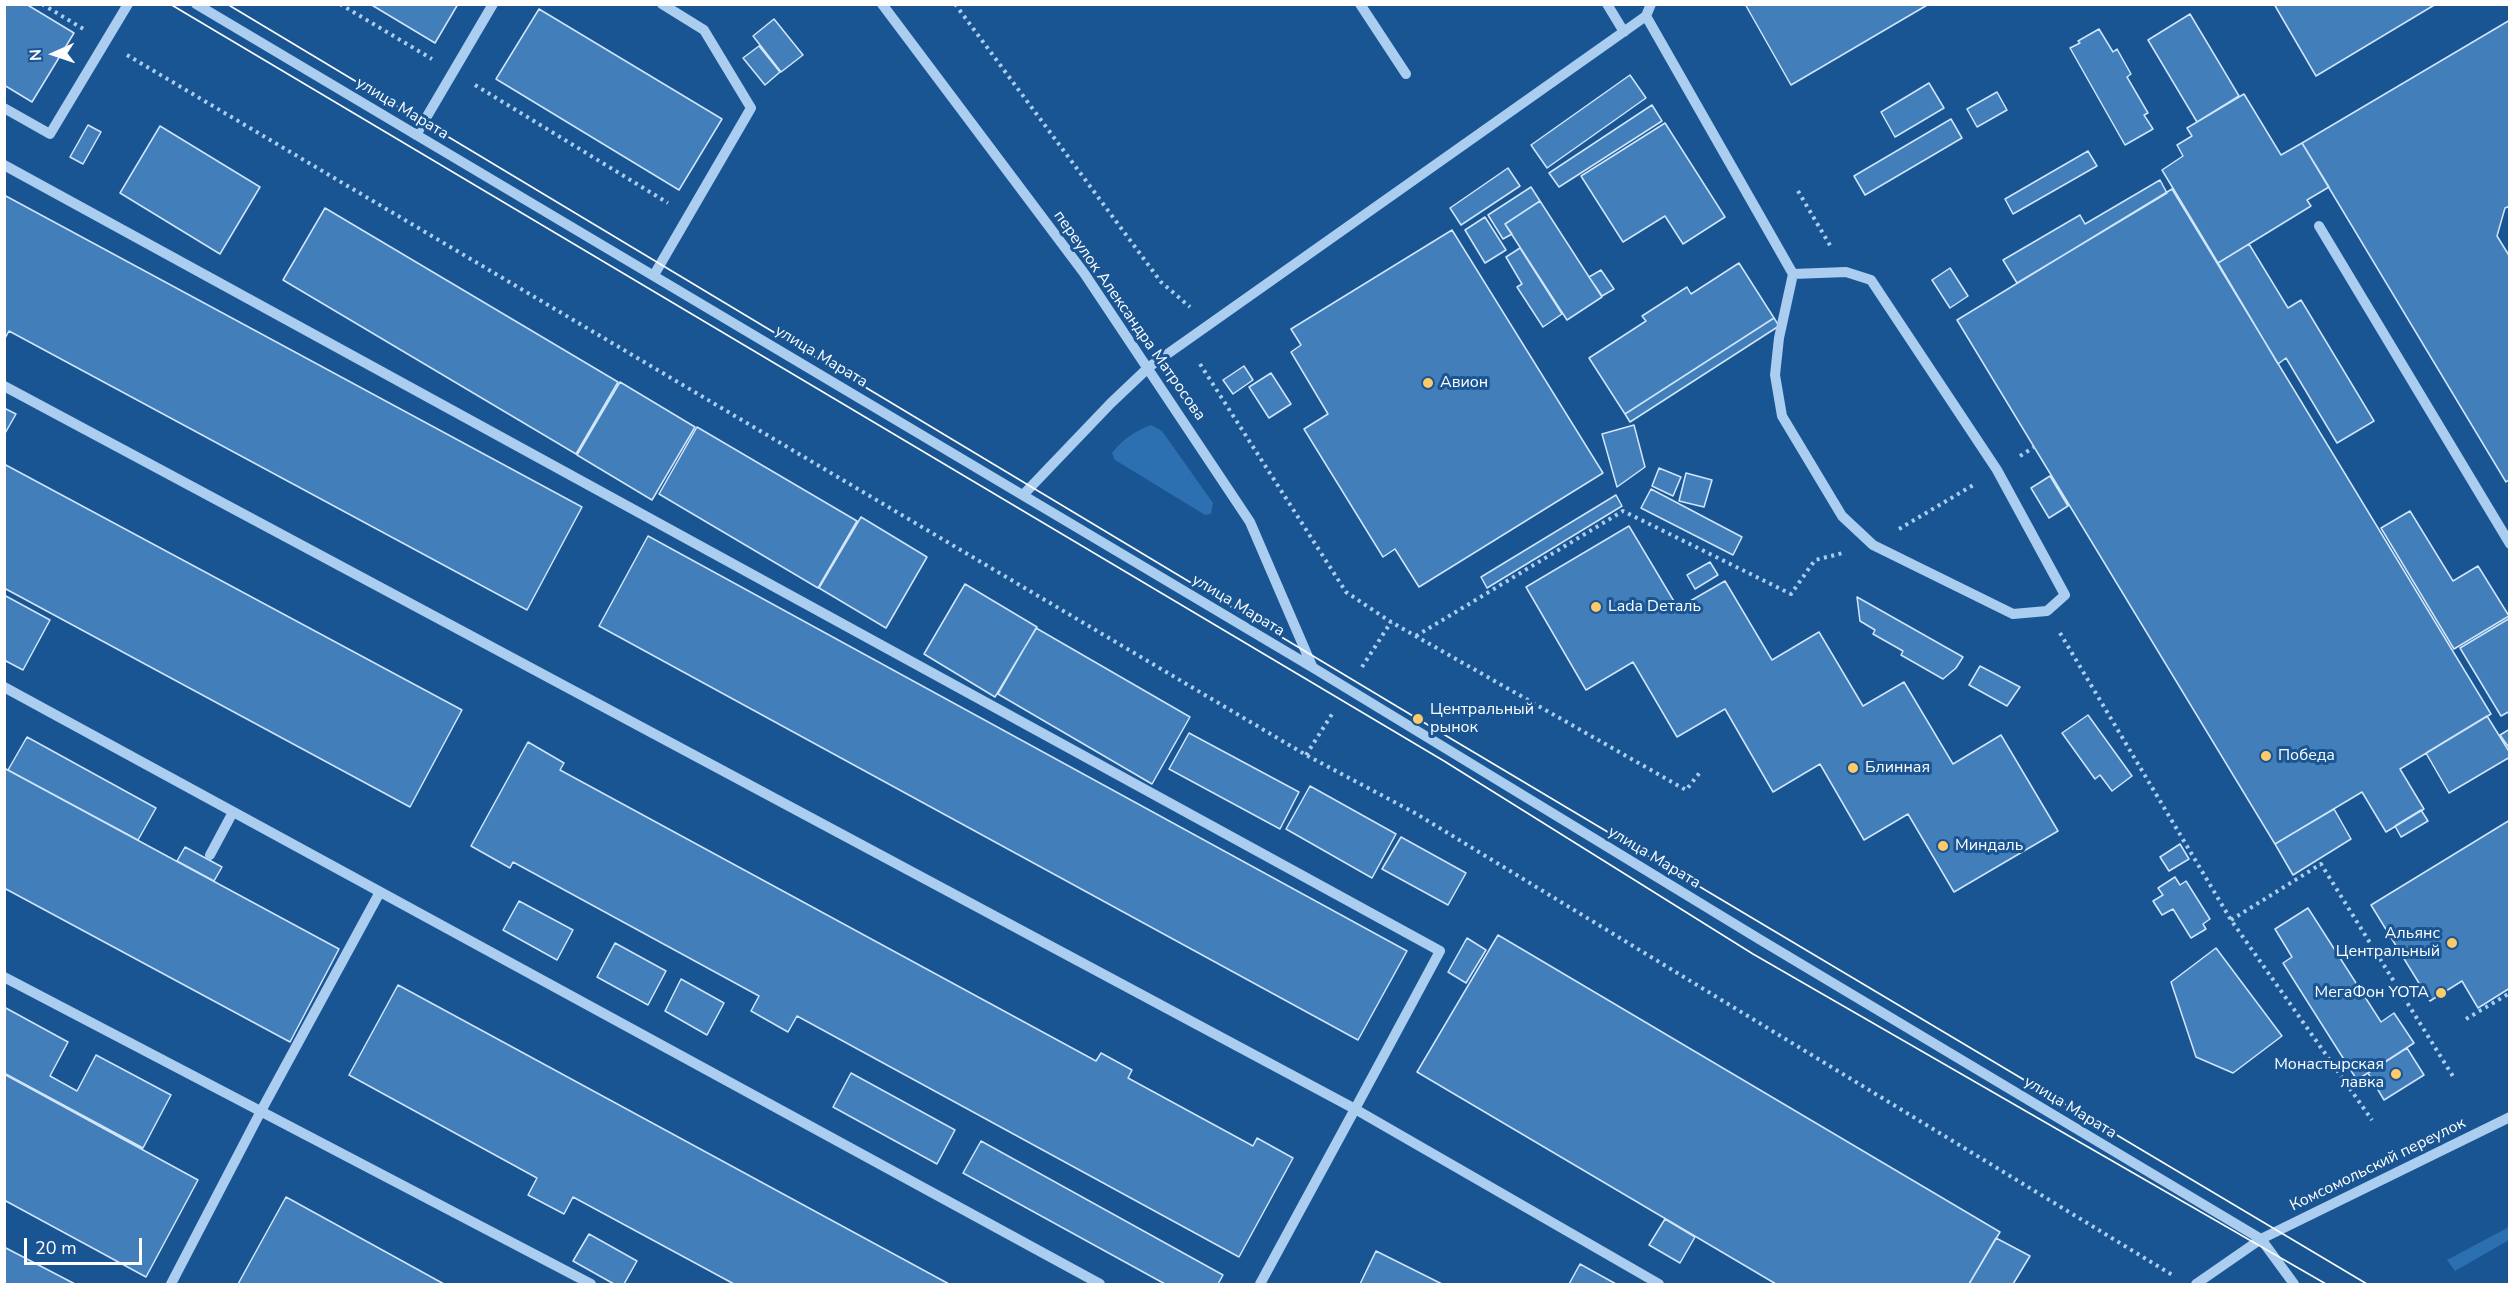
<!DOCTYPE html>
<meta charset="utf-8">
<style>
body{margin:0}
#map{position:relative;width:2514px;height:1289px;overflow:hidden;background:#195593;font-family:"Nunito Sans",sans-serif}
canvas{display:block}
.frame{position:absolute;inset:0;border:6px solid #fff;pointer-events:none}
.north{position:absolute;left:24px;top:24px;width:60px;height:60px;-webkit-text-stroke:4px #195593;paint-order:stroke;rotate:267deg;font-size:16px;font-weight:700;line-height:24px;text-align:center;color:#fff}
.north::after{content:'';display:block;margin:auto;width:21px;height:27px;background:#fff;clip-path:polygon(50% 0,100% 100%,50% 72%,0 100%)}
.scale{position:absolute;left:24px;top:1238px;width:118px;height:27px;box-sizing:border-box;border:3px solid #fff;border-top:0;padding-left:8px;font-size:18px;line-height:21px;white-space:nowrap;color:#fff;-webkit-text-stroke:4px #195593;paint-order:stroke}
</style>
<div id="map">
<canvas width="2514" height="1289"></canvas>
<div class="frame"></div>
<div class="north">N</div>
<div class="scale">20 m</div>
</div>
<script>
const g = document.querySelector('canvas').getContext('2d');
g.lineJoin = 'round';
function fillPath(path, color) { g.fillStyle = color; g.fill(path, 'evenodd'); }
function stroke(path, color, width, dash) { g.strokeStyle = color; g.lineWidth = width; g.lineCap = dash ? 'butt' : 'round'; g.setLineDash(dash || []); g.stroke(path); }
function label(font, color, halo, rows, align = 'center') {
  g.font = font + ' "Nunito Sans",sans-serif'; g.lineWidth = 6; g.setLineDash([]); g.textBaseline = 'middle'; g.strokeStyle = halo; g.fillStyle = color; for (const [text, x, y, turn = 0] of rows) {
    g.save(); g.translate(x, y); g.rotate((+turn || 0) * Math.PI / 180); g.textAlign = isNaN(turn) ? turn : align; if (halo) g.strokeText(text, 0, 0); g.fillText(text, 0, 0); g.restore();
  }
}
const green = new Path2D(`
 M1151,425L1162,431L1213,503L1211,514L1205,515L1115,460L1112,453C1123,439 1135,431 1151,425Z
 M2509,1227V1240L2455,1271L2447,1260Z`);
const building = new Path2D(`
 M4,4H26L74,33L32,102L4,85Z
 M370,4H458L435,43Z
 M1745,4H1929L1791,85Z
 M2274,4H2436L2316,76Z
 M539,9L722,119L679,190L496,79Z
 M2190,14L2239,96L2197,122L2148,40Z
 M774,19L803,55L781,72L753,36Z
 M2510,20V479L2506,482L2302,143Z
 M2099,29L2113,52L2117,49L2131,74L2127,77L2148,113L2144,115L2153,129L2125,145L2070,48L2080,43L2078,41Z
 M759,46L780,72L765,85L743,58Z
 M1630,75L1646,98L1547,168L1531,145Z
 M1929,83L1944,108L1895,137L1881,112Z
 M1997,92L2007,110L1977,127L1967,109Z
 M2244,94L2281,155L2302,143L2329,187L2307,200L2311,206L2218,263L2162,170L2183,156L2177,145L2192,136L2187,128Z
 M1652,105L1662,121L1559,187L1549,173Z
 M1951,119L1962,138L1865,195L1854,176Z
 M1665,123L1725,217L1683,244L1665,216L1623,242L1581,176Z
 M88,125L101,132L83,164L70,157Z
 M160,126L260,187L220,254L120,193Z
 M2088,151L2097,166L2013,214L2005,199Z
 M1508,168L1520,186L1461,225L1450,208Z
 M2160,180L2167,193L2017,283L2003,260L2080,215L2085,224Z
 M1531,187L1540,201L1505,224L1512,234L1503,239L1488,215Z
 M2172,189L2491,714L2400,769L2424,809L2386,832L2362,792L2275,844L1957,320Z
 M4,195L582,507L527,610L9,331L4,340Z
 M1540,201L1602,297L1567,320L1505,224Z
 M2510,206V257L2497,236L2505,208Z
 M325,208L618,382L576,454L283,280Z
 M1485,217L1506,250L1485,263L1465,230Z
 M1452,230L1603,473L1419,587L1395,549L1383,557L1304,429L1328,414L1291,352L1301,345L1291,329Z
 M2249,244L2288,308L2301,300L2374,421L2337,443L2286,358L2278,364L2218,263Z
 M1520,248L1562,314L1543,327L1517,287L1522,284L1506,257Z
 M1739,263L1774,318L1625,414L1589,358L1646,321L1642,316L1687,287L1691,294Z
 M1950,268L1968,296L1950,308L1932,280Z
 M1601,270L1614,289L1602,296L1589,277Z
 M1774,318L1779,326L1630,422L1625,414Z
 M1244,366L1253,380L1233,394L1223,380Z
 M1271,373L1291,404L1269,418L1249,387Z
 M620,382L695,427L652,500L577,455Z
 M4,408L16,414L4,435Z
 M1634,425L1645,467L1617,487L1602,434Z
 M697,427L857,521L818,588L659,494Z
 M4,464L462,710L410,807L4,588Z
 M1659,468L1681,477L1673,496L1652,486Z
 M1686,473L1712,480L1704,507L1679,501Z
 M2050,476L2068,506L2049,518L2031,488Z
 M1651,489L1742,537L1733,555L1641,508Z
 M1616,495L1622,506L1487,588L1481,577Z
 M2410,511L2453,581L2478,566L2509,616L2454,649L2381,528Z
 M861,517L927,557L886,628L819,588Z
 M1629,526L1678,608L1725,581L1772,660L1819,632L1863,706L1904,682L1953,764L2001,735L2058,831L1954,892L1908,814L1864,840L1820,764L1773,792L1725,709L1677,737L1633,662L1586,690L1526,587Z
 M648,536L1407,951L1358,1040L599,626Z
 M1710,562L1718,575L1695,589L1687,575Z
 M965,584L1037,627L995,697L924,654Z
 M4,595L50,620L23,670L4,660Z
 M1857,597L1963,657L1956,668L1943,679L1901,655L1903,651L1873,634L1875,630L1860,621Z
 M2510,618V711L2501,716L2460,648Z
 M1036,628L1190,717L1152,784L998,694Z
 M1980,666L2020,687L2007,706L1969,685Z
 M2088,715L2132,776L2112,791L2100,775L2095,779L2062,733Z
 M2487,716L2510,753V757L2449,793L2426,753Z
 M2510,729V749L2500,735Z
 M1189,733L1299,792L1280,829L1169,769Z
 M27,737L156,808L138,840L8,770Z
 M528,742L564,763L560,770L1096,1061L1101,1053L1132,1070L1128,1078L1253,1146L1257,1138L1293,1158L1239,1257L797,1016L788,1032L751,1011L759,996L513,862L510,868L471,846Z
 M4,768L339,949L290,1042L4,888Z
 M1310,786L1396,834L1372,878L1286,829Z
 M2334,809L2351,839L2293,875L2275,844Z
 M2421,810L2428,821L2401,837L2395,826Z
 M2510,820V988L2478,1008L2462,981L2430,1001L2371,905Z
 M1401,837L1466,873L1448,905L1382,869Z
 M2180,844L2189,859L2169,871L2160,857Z
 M185,847L222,867L214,881L177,861Z
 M2175,877L2180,885L2186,881L2210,919L2203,924L2206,929L2191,938L2173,909L2162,915L2153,901L2163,895L2158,888Z
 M519,901L573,930L557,960L503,930Z
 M2308,908L2381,1022L2394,1013L2414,1043L2357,1080L2283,963L2292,957L2275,929Z
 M1498,935L2000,1232L1969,1284H1776L1417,1072Z
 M1467,938L1486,950L1466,983L1448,972Z
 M615,943L666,971L648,1005L597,977Z
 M2216,948L2282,1036L2233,1073L2196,1057L2171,982Z
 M681,979L724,1003L707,1035L665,1011Z
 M398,985L949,1284H734L573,1197L564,1214L528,1195L537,1178L349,1075Z
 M4,1007L68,1042L50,1076L77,1091L96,1055L171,1095L143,1148L4,1073Z
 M2407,1048L2424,1075L2384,1100L2368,1073Z
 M851,1073L955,1130L937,1164L833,1107Z
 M4,1074L198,1180L146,1277L4,1200Z
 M981,1141L1223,1275L1218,1284H1165L963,1173Z
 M286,1197L444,1284H238Z
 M1665,1219L1695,1237L1680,1263L1649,1245Z
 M589,1234L637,1261L624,1284H614L573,1261Z
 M1996,1238L2030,1256L2013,1284H1969Z
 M4,1247L75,1284H4Z
 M1376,1251L1442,1284H1360Z
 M1580,1264L1616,1284H1569Z`);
const path = new Path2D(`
 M42,4L85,30
 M340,4L432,59
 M955,4L1161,282L1190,307
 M127,55L1306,755L1415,813L2174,1276
 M475,85L668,203
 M1798,191L1831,247
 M1200,364L1346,592L1391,622L1686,790L1701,771
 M2020,456L2034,447
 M1899,529L1975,484
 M2060,633L2231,920L2372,1120
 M1416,636L1623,511L1791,594L1815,560L1843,553
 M1362,667L1391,622
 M1306,755L1334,711
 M2231,920L2321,864L2454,1078
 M2466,1019L2510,993`);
const minor = new Path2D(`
 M196,4L1312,667L1759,939L2261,1239L2294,1284
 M882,4L1084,273L1250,522L1312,666
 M1360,4L1406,74
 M1607,4L1624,32
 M1646,16L1793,274L1779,338L1775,375L1782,416L1842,516L1873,545L2013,614L2047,611L2065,595L1997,470L1871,280L1846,272L1793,274
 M4,108L50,134L128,4
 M416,135L493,4
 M4,165L1440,951L1355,1109L1659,1284
 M2319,226L2510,544
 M654,275L751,108L704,30L662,4
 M4,386L1355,1109L1260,1284
 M1023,495L1111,403L1149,367L1646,16L1651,4
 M4,687L1100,1284
 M210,855L233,812
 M4,977L591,1284
 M171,1284L261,1111L380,892
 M2196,1284L2261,1239L2510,1117`);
const tram = new Path2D(`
 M170,4L1444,761L1753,954L2326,1284
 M227,4L1418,719L2367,1284`);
const markers = [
 [1428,383,6,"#ffcb68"],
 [1596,607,6,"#ffcb68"],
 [1418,719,6,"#ffcb68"],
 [2266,756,6,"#ffcb68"],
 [1853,768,6,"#ffcb68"],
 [1943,846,6,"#ffcb68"],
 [2452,943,6,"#ffcb68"],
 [2441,993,6,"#ffcb68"],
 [2396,1074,6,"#ffcb68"]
];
const streetNames = [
 ["улица Марата",402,109,31],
 ["переулок Александра Матросова",1129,316,55],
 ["улица Марата",821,357,31],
 ["улица Марата",1238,606,31],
 ["улица Марата",1654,858,31],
 ["улица Марата",2070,1108,31],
 ["Комсомольский переулок",2378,1165,-26]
];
const poiNames = [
 ["Авион",1440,383],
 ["Lada Dеталь",1608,607],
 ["Центральный",1430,710],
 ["рынок",1430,728],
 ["Победа",2278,756],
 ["Блинная",1865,768],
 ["Миндаль",1955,846],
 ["Альянс",2440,934,"right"],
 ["Центральный",2440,952,"right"],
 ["МегаФон YOTA",2429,993,"right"],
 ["Монастырская",2384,1065,"right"],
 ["лавка",2384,1083,"right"]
];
fillPath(green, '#2c70b1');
fillPath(building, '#427fba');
stroke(building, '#d1e6fb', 1.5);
stroke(path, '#aacdf0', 4, [3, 4.5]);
stroke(minor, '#aacdf0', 10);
stroke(tram, '#fff', 1.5);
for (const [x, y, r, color] of markers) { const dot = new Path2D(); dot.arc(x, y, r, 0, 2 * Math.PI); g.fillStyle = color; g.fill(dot); stroke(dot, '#195593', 2); }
label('16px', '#fff', '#195593', streetNames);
label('16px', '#fff', '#195593', poiNames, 'left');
</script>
